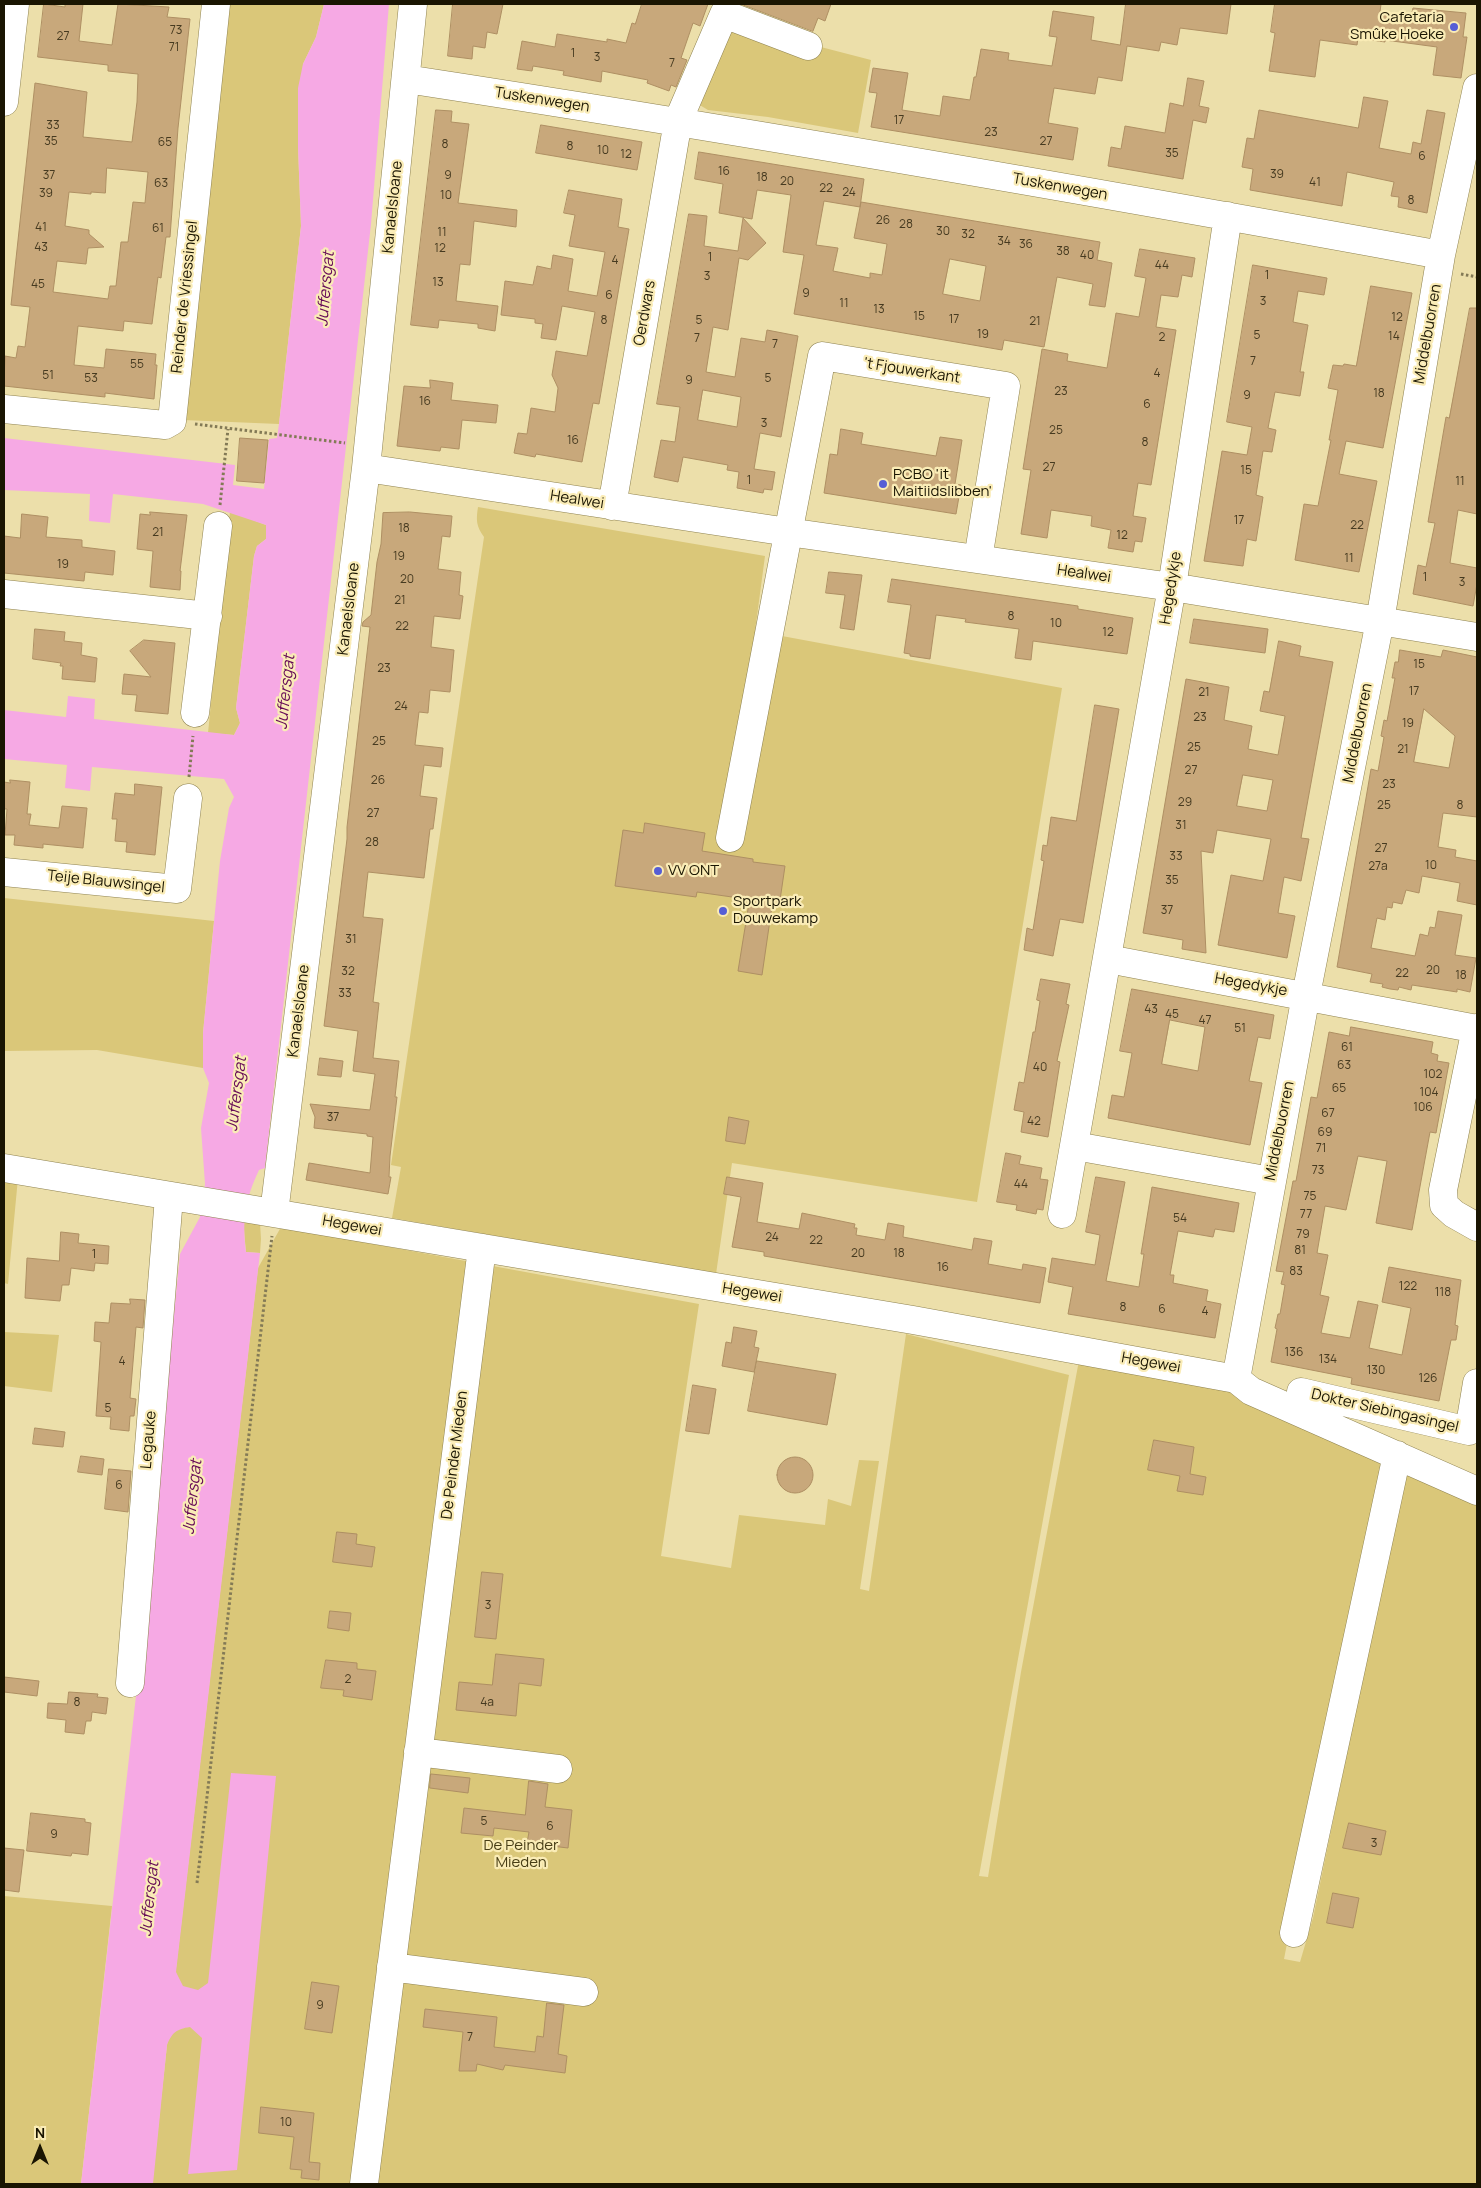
<!DOCTYPE html>
<meta charset="utf-8">
<style>
body{margin:0}
#map{position:relative;width:1481px;height:2188px;overflow:hidden;background:#ecdfaa;font-family:Manrope,sans-serif}
canvas{display:block}
.frame{position:absolute;inset:0;border:5px solid #1a1502;pointer-events:none}
.north{position:absolute;left:15px;top:2123px;width:50px;height:50px;-webkit-text-stroke:4px #faecb6;paint-order:stroke;rotate:0deg;font-size:14px;font-weight:700;line-height:20px;text-align:center;color:#1a1502}
.north::after{content:'';display:block;margin:auto;width:18px;height:22px;background:#1a1502;clip-path:polygon(50% 0,100% 100%,50% 72%,0 100%)}
</style>
<div id="map">
<canvas width="1481" height="2188"></canvas>
<div class="frame"></div>
<div class="north">N</div>
</div>
<script>
const g = document.querySelector('canvas').getContext('2d');
g.lineJoin = 'round';
function fillPath(path, color) { g.fillStyle = color; g.fill(path, 'evenodd'); }
function stroke(path, color, width, dash) { g.strokeStyle = color; g.lineWidth = width; g.lineCap = dash ? 'butt' : 'round'; g.setLineDash(dash || []); g.stroke(path); }
function label(font, color, halo, rows, align = 'center') {
  g.font = font + ' Manrope,sans-serif'; g.lineWidth = 4.5; g.setLineDash([]); g.textBaseline = 'middle'; g.strokeStyle = halo; g.fillStyle = color; for (const [text, x, y, turn = 0] of rows) {
    g.save(); g.translate(x, y); g.rotate((+turn || 0) * Math.PI / 180); g.textAlign = isNaN(turn) ? turn : align; if (halo) g.strokeText(text, 0, 0); g.fillText(text, 0, 0); g.restore();
  }
}
const green = new Path2D(`
 M229,4H324L316,37L303,64L298,147L301,226L279,424L183,420Z
 M732,24L871,60L858,133L768,117L708,110L698,104Z
 M478,507L765,556L755,631L1062,688L977,1202L732,1163L716,1274L392,1218L401,1167L391,1165L484,537C476,526 476,520 478,507Z
 M230,511L266,525V539L257,546L254,556L236,708L240,723L234,735L208,733Z
 M4,898L214,921L203,1033V1068L97,1050L4,1051Z
 M4,1175L18,1178L8,1284L4,1283Z
 M243,1219L260,1223L261,1239L260,1253L246,1252Z
 M281,1227L699,1304L661,1556L731,1568L739,1515L825,1525L828,1499L851,1506L859,1460L879,1461L860,1589L869,1591L906,1334L1069,1375L979,1876L988,1877L1021,1672L1080,1355L1200,1377L1383,1452L1284,1959L1300,1962L1313,1918L1406,1468L1477,1490V2184H152L167,2045L258,1268Z
 M4,1332L59,1335L52,1392L4,1386Z
 M4,1896L112,1906L81,2184H4Z`);
const water = new Path2D(`
 M324,4H389L371,224L265,1168L259,1170C245,1200 242,1218 246,1252L260,1253L176,1972L183,1986L198,1990L208,1983L231,1773L276,1776L237,2170L188,2174L202,2038L190,2027C176,2029 172,2033 167,2045L153,2184H81L138,1678L180,1254L200,1217L205,1184L201,1128L209,1083L203,1068V1033L220,861L229,808L234,797L224,779L92,767L90,791L65,788L67,765L4,759V710L66,717L68,696L95,699L94,719L234,735L240,723L236,708L254,556L257,546L266,539V525L203,504L113,494L110,523L89,521L90,494L4,490V438L235,465L233,485L264,489L269,439L277,438L279,424L301,226L298,147V88L303,64L316,37Z`);
const building = new Path2D(`
 M44,4L65,7V4H83L79,41L112,45L118,4L169,7L167,17L190,19L178,128L170,237H166L161,278L158,277L152,324L124,321L123,331L78,326L74,365L104,368L106,349L156,354L155,365H157L154,399L105,393V397L4,386L5,356L16,358L18,346L25,347L30,307L11,305L35,83L87,92L83,137L132,142L137,102L138,74L108,71V65L38,57ZM107,168L148,172L145,203L133,202L128,242H121L116,286H110L108,299L53,292L57,261L86,264L88,248L104,247L89,234V230L65,226L69,192L91,194V192L105,193Z
 M453,4H503L497,34L487,32L485,48L473,46L472,59L448,56Z
 M642,4H708L700,26L693,23L681,58L687,60L676,87L671,85L669,91L647,83L648,80L602,71L601,82L563,75L564,71L533,66L532,71L517,69L522,41L555,47L557,34L607,42V39L626,43L632,23L635,24Z
 M741,4H831L825,21L818,18L813,31Z
 M1126,4H1231L1227,34L1180,28L1177,45L1161,42L1159,51L1127,46L1122,81L1098,77L1095,94L1054,88L1048,123L1078,128L1073,160L871,127L877,93L869,92L873,68L908,73L902,110L940,116L943,96L970,100L974,77H976L981,49L1009,53L1008,60L1052,66L1057,37L1049,36L1053,11L1094,17L1091,40L1120,45Z
 M1275,4H1381L1380,12L1411,17L1413,8L1466,13L1463,37H1467L1461,78L1433,75L1437,47L1385,40V42L1358,38L1357,45L1320,40L1315,77L1269,71L1275,33L1271,32Z
 M1188,78L1204,81L1199,106L1209,108L1206,123L1193,120L1183,179L1108,166L1111,147L1121,149L1125,126L1165,133L1170,103L1183,106Z
 M1364,97L1388,101L1379,148L1411,154L1413,142L1421,144L1427,110L1445,113L1427,213L1398,207L1399,197L1391,196L1394,182L1347,172L1342,206L1250,190L1253,169L1242,167L1247,138L1254,139L1259,110L1358,128Z
 M436,110L452,111L451,122L469,124L458,203L517,210L516,227L474,221L470,265L460,264L456,301L498,306L495,331L478,328V324L439,320L438,328L411,325Z
 M541,125L642,142L637,170L536,153Z
 M699,152L864,179L860,207L824,201L816,245L838,248L833,271L870,278V273L882,275L887,244L854,238L861,202L1100,242L1097,260L1112,263L1105,307L1089,305L1093,284L1057,277L1044,347L1004,340L1002,350L794,314L804,255L783,252L791,195L757,190L752,219L719,213L723,184L695,179ZM950,259L986,266L980,301L943,294Z
 M569,190L622,199L618,227L629,229L599,404L593,403L582,462L536,454L535,457L514,453L518,433L527,434L531,408L555,412L558,388L552,375L556,351L587,356L595,312L562,306L556,340L541,338L543,324L535,323V319L501,315L505,281L533,285L537,266L551,269L553,255L573,259L568,291L597,296L605,252L569,246L575,215L564,213Z
 M689,214L707,216L704,246L738,251L743,218L766,243L748,260L739,258L728,330L713,327L706,372L735,377L741,338L765,342L767,330L798,336L781,437L760,433L754,469L775,472L772,490L764,489L763,493L737,488L739,472L727,470L728,465L683,457L678,482L654,477L661,440L675,442L680,407L657,404ZM703,390L741,397L737,427L698,420Z
 M1140,249L1195,258L1192,277L1182,275L1178,297L1161,295L1156,327L1176,330L1151,485L1138,483L1133,516L1146,518L1142,542L1135,541L1133,552L1108,548L1111,530L1091,526L1092,516L1051,510L1047,538L1021,534L1031,470L1023,469L1042,349L1068,354L1067,361L1107,368L1116,313L1139,317L1146,278L1135,276Z
 M1253,265L1327,278L1324,295L1298,291L1293,322L1308,325L1300,372H1304L1300,396L1275,392L1268,428L1276,430L1272,452L1263,451L1256,495L1263,497L1256,541L1247,539L1243,566L1204,561L1222,451L1247,455L1252,427L1227,422Z
 M1371,286L1412,293L1383,448L1346,441L1339,474L1377,481L1359,572L1295,560L1304,504L1318,506L1331,440H1329L1338,390L1328,388L1333,365L1343,366L1344,364L1356,366Z
 M1470,308H1477V514L1458,510L1450,563L1477,568V584L1473,606L1413,594L1418,565L1426,567L1435,523L1428,522L1446,417L1449,418Z
 M430,380L453,383L451,400L498,405L496,423L462,420L459,449L441,447L440,451L397,446L404,386L430,388Z
 M841,429L863,433L861,444L936,456L940,437L962,440L955,484L961,485L956,514L824,493L830,454L837,455Z
 M240,438L268,440L264,483L237,481Z
 M150,512L187,515L180,571H181L180,590L150,587L153,551L137,549L140,514L150,515Z
 M410,512L452,516L450,537L442,536L438,569L461,572L459,595L463,596L460,619L434,616L431,647L454,650L450,692L430,690L428,713L419,712L415,745L443,748L441,767L424,765L420,796L437,798L433,829H430L424,878L368,872L363,917L383,919L373,1002L379,1003L373,1058L399,1061L395,1097H397L390,1156L389,1177H391L388,1194L306,1180L309,1163L370,1173L373,1137L367,1136V1134L314,1128L315,1117L310,1104L370,1110L375,1074L353,1071L358,1031L324,1026L347,839V827L370,627L362,626L363,622L371,615L377,562L381,544L383,513Z
 M22,514L48,517L46,537L82,540V547L115,551L113,575L85,572L84,581L4,573V536L20,538Z
 M829,572L862,575L854,630L840,628L845,595L826,593Z
 M892,579L1078,606V609L1133,618L1127,654L1033,641L1031,660L1015,658L1019,629L965,622L966,619L936,615L930,659L910,656V654L904,653L911,605L888,602Z
 M1194,619L1268,629L1265,653L1190,643Z
 M35,629L65,632L64,641L82,643L81,655L97,658L95,682L62,679L63,666H60L61,663L33,659Z
 M144,640L175,643L168,714L135,711L137,695L122,694L124,674L151,677L130,651Z
 M1279,641L1301,646L1299,656L1333,662L1301,838L1309,839L1301,881L1284,877L1278,913L1295,916L1287,958L1218,945L1231,875L1263,881L1271,839L1217,830L1213,853L1201,851L1206,953L1182,949L1183,940L1143,933L1186,679L1229,687L1224,720L1252,726L1248,749L1278,755L1285,716L1260,711L1264,691L1269,692ZM1243,775L1273,780L1267,811L1237,806Z
 M1400,650L1441,657L1443,650L1477,657V817L1443,813L1438,847L1456,850L1455,857L1477,861V905L1457,901L1460,883L1422,876L1419,893L1406,890L1402,904L1393,902L1392,908L1387,907L1385,920L1377,918L1371,948L1415,956L1420,934L1428,936L1430,927L1435,928L1438,911L1462,915L1455,955L1476,958L1470,992L1457,989V992L1412,985L1411,990L1399,987L1398,990L1390,989L1382,987L1383,984L1370,982L1372,974L1337,967L1371,769L1378,771L1384,737L1381,736L1384,720L1387,721L1395,678H1392L1395,662H1398ZM1424,709L1455,736L1449,768L1414,762Z
 M1095,705L1119,709L1083,923L1060,919L1053,956L1024,950L1027,928L1033,930L1044,861L1041,860L1043,845L1047,846L1051,817L1076,821Z
 M10,780L30,782L27,814H31L29,825L59,828L62,806L87,808L83,848L43,844V848L14,845L15,835H5L7,809H4V782L10,783Z
 M135,784L162,787L155,855L126,852L127,842L115,841L117,819H112L115,793L134,795Z
 M645,823L705,833L702,851L753,859V862L785,866L779,907L772,906L762,975L738,971L749,903L745,902L746,899L697,892L696,897L615,886L623,830L643,833Z
 M1041,979L1070,984L1066,1004L1069,1005L1057,1061L1060,1062L1048,1137L1021,1132L1024,1112L1014,1110L1019,1082L1024,1083L1033,1032H1035L1040,1001L1037,1000Z
 M1132,989L1274,1015L1270,1039L1258,1037L1249,1081L1262,1083L1250,1145L1108,1118L1112,1095L1124,1097L1132,1053L1120,1051ZM1170,1020L1205,1027L1198,1071L1162,1064Z
 M1351,1027L1433,1042L1431,1053L1438,1055L1437,1061L1449,1063L1436,1133L1430,1132L1412,1230L1376,1223L1387,1161L1358,1156L1346,1210L1325,1206L1317,1253L1328,1255L1320,1295L1329,1297L1321,1333L1350,1338L1358,1301L1378,1305L1369,1348L1402,1355L1411,1308L1382,1302L1389,1267L1461,1280L1455,1325L1458,1326L1456,1340H1451L1439,1401L1351,1384L1352,1378L1271,1362L1277,1329L1275,1328L1278,1314H1280L1285,1285L1281,1284L1284,1272L1276,1271L1293,1181H1296L1311,1097L1317,1098L1329,1032L1349,1036Z
 M320,1058L343,1061L341,1077L318,1075Z
 M729,1117L749,1121L745,1144L726,1141Z
 M1006,1153L1021,1156L1019,1164L1042,1168L1040,1179L1048,1180L1043,1210L1037,1209L1036,1214L1016,1210L1017,1205L997,1202Z
 M727,1177L763,1183L757,1222L799,1229L802,1213L855,1224L854,1228H857L856,1235L885,1240L888,1223L904,1226L903,1237L972,1250L974,1238L992,1241L988,1264L1022,1270L1023,1264L1046,1268L1040,1303L764,1256V1252L732,1247L741,1197L724,1194Z
 M1096,1177L1125,1182L1106,1281L1139,1287L1144,1254H1141L1152,1187L1239,1203L1234,1232L1215,1229L1213,1237L1178,1231L1170,1275H1174L1173,1283L1208,1290L1206,1301L1221,1304L1215,1338L1068,1314L1073,1287L1048,1282L1052,1258L1095,1265L1100,1235L1086,1232Z
 M61,1232L79,1234L78,1243L109,1246L108,1264L95,1263L94,1271L71,1268L69,1285H62L60,1301L25,1298L27,1258L59,1261Z
 M130,1299L145,1300L143,1328L136,1327L130,1398L136,1399L134,1416H130L129,1431L110,1429L111,1417L96,1416L101,1342L94,1341L95,1322L109,1323L111,1303L130,1304Z
 M734,1327L757,1331L754,1347L759,1348L754,1372L722,1366L726,1342L731,1343Z
 M757,1361L836,1374L827,1425L748,1411Z
 M693,1385L716,1389L709,1434L686,1431Z
 M35,1428L65,1432L63,1447L33,1444Z
 M1154,1440L1194,1447L1190,1474L1206,1477L1203,1495L1177,1491L1180,1476L1148,1470Z
 M81,1456L104,1459L102,1475L78,1472Z
 M777 1475a18 18 0 1 1 36 0a18 18 0 1 1-36 0Z
 M109,1469L131,1471L128,1512L105,1509Z
 M337,1532L357,1534L356,1544L375,1547L372,1567L333,1562Z
 M482,1572L503,1574L496,1639L475,1637Z
 M330,1611L351,1613L349,1631L328,1628Z
 M496,1654L544,1659L541,1686L519,1683L516,1716L456,1710L459,1682L492,1685Z
 M326,1660L357,1663V1669L376,1671L372,1700L343,1696L344,1690L321,1688Z
 M4,1677L39,1681L37,1696L4,1692Z
 M69,1692L98,1694L97,1697L108,1698L106,1714L92,1712L91,1721H86L84,1734L65,1732L66,1720L47,1718L48,1703L67,1704Z
 M431,1774L470,1778L468,1793L430,1788Z
 M529,1781L548,1784L545,1807L572,1810L568,1848L527,1843L529,1832L494,1828L493,1836L461,1833L464,1808L525,1815Z
 M31,1813L85,1819V1822L91,1823L88,1855L72,1853L71,1856L27,1851Z
 M1349,1823L1386,1831L1381,1855L1343,1848Z
 M4,1848L24,1850L19,1892L4,1890Z
 M1333,1893L1359,1898L1353,1928L1327,1923Z
 M312,1982L339,1986L332,2033L305,2029Z
 M547,2003L564,2005L558,2054L567,2056L565,2073L505,2065L503,2070L477,2064L476,2071H459L463,2032L423,2027L425,2009L497,2017L494,2047L535,2052L537,2036L543,2037Z
 M261,2107L314,2113L309,2162L320,2163L319,2180L301,2178L302,2170L290,2169L294,2137L259,2133Z`);
const path = new Path2D(`
 M1461,274L1477,277
 M195,424L345,443
 M220,505L228,429
 M189,777L193,736
 M197,1883L272,1236`);
const minor = new Path2D(`
 M406,79C752,132 1097,192 1441,255
 M4,102L15,4
 M4,409L165,425L172,421L216,4
 M366,468L788,532L1172,587L1477,637
 M612,506L678,121L724,14L808,46
 M4,594L208,616
 M195,713L218,526
 M730,838L822,356L1006,386L978,559
 M4,872L177,889L188,798
 M1108,959L1477,1029
 M1476,1028L1443,1190L1444,1205L1454,1214L1477,1227
 M1075,1146L1271,1181
 M4,1168L913,1320L1236,1379L1251,1391L1477,1491
 M274,1213L366,468L413,4
 M1062,1214L1172,587L1228,216
 M1236,1379L1306,995L1380,621L1441,255L1477,88
 M1301,1392L1469,1431L1477,1383
 M130,1683L169,1197
 M418,1752L558,1769
 M1294,1933L1397,1455
 M391,1967L584,1992
 M364,2184L482,1248`);
const markers = [
 [1454,27,5,"#565ed5"],
 [883,484,5,"#565ed5"],
 [658,871,5,"#565ed5"],
 [723,911,5,"#565ed5"]
];
const numberNames = [
 ["73",176,31],
 ["27",63,37],
 ["71",174,48],
 ["1",573,54],
 ["3",597,58],
 ["7",672,64],
 ["17",899,121],
 ["33",53,126],
 ["23",991,133],
 ["35",51,142],
 ["27",1046,142],
 ["65",165,143],
 ["8",445,145],
 ["8",570,147],
 ["10",603,151],
 ["35",1172,154],
 ["12",626,155],
 ["6",1422,157],
 ["16",724,172],
 ["39",1277,175],
 ["37",49,176],
 ["9",448,176],
 ["18",762,178],
 ["20",787,182],
 ["41",1315,183],
 ["63",161,184],
 ["22",826,189],
 ["24",849,193],
 ["39",46,194],
 ["10",446,196],
 ["8",1411,201],
 ["26",883,221],
 ["28",906,225],
 ["41",41,228],
 ["61",158,229],
 ["30",943,232],
 ["11",442,233],
 ["32",968,235],
 ["34",1004,242],
 ["36",1026,245],
 ["43",41,248],
 ["12",440,249],
 ["38",1063,252],
 ["40",1087,256],
 ["1",710,258],
 ["4",615,261],
 ["44",1162,266],
 ["1",1267,276],
 ["3",707,277],
 ["13",438,283],
 ["45",38,285],
 ["9",806,294],
 ["6",609,296],
 ["3",1263,302],
 ["11",844,304],
 ["13",879,310],
 ["15",919,317],
 ["12",1397,318],
 ["17",954,320],
 ["8",604,321],
 ["5",699,321],
 ["21",1035,322],
 ["19",983,335],
 ["5",1257,336],
 ["14",1394,337],
 ["2",1162,338],
 ["7",697,339],
 ["7",775,345],
 ["7",1253,362],
 ["55",137,365],
 ["4",1157,374],
 ["51",48,376],
 ["53",91,379],
 ["5",768,379],
 ["9",689,381],
 ["23",1061,392],
 ["18",1379,394],
 ["9",1247,396],
 ["16",425,402],
 ["6",1147,405],
 ["3",764,424],
 ["25",1056,431],
 ["16",573,441],
 ["8",1145,443],
 ["27",1049,468],
 ["15",1246,471],
 ["1",749,481],
 ["11",1460,482],
 ["17",1239,521],
 ["22",1357,526],
 ["18",404,529],
 ["21",158,533],
 ["12",1122,536],
 ["19",399,557],
 ["11",1349,559],
 ["19",63,565],
 ["1",1425,578],
 ["20",407,580],
 ["3",1462,583],
 ["21",400,601],
 ["8",1011,617],
 ["10",1056,624],
 ["22",402,627],
 ["12",1108,633],
 ["15",1419,665],
 ["23",384,669],
 ["17",1414,692],
 ["21",1204,693],
 ["24",401,707],
 ["23",1200,718],
 ["19",1408,724],
 ["25",379,742],
 ["25",1194,748],
 ["21",1403,750],
 ["27",1191,771],
 ["26",378,781],
 ["23",1389,785],
 ["29",1185,803],
 ["25",1384,806],
 ["8",1460,806],
 ["27",373,814],
 ["31",1181,826],
 ["28",372,843],
 ["27",1381,849],
 ["33",1176,857],
 ["10",1431,866],
 ["27a",1378,867],
 ["35",1172,881],
 ["37",1167,911],
 ["31",351,940],
 ["20",1433,971],
 ["32",348,972],
 ["22",1402,974],
 ["18",1461,976],
 ["33",345,994],
 ["43",1151,1010],
 ["45",1172,1015],
 ["47",1205,1021],
 ["51",1240,1029],
 ["61",1347,1048],
 ["63",1344,1066],
 ["40",1040,1068],
 ["102",1433,1075],
 ["65",1339,1089],
 ["104",1429,1093],
 ["106",1423,1108],
 ["67",1328,1114],
 ["37",333,1118],
 ["42",1034,1122],
 ["69",1325,1133],
 ["71",1321,1149],
 ["73",1318,1171],
 ["44",1021,1185],
 ["75",1310,1197],
 ["77",1306,1215],
 ["54",1180,1219],
 ["79",1303,1235],
 ["24",772,1238],
 ["22",816,1241],
 ["81",1300,1251],
 ["20",858,1254],
 ["18",899,1254],
 ["1",94,1255],
 ["16",943,1268],
 ["83",1296,1272],
 ["122",1408,1287],
 ["118",1443,1293],
 ["8",1123,1308],
 ["6",1162,1310],
 ["4",1205,1312],
 ["136",1294,1353],
 ["134",1328,1360],
 ["4",122,1362],
 ["130",1376,1371],
 ["126",1428,1379],
 ["5",108,1409],
 ["6",119,1486],
 ["3",488,1606],
 ["2",348,1680],
 ["8",77,1703],
 ["4a",487,1703],
 ["5",484,1822],
 ["6",550,1827],
 ["9",54,1835],
 ["3",1374,1844],
 ["9",320,2006],
 ["7",470,2038],
 ["10",286,2123]
];
const poiNames = [
 ["Cafetaria",1444,18,"right"],
 ["Smûke Hoeke",1444,35,"right"],
 ["PCBO 'it",893,475],
 ["Maitiidslibben'",893,492],
 ["VV ONT",668,871],
 ["Sportpark",733,902],
 ["Douwekamp",733,919]
];
const streetNames = [
 ["Tuskenwegen",542,100,9],
 ["Tuskenwegen",1060,187,10],
 ["Kanaelsloane",393,207,-84],
 ["Reinder de Vriessingel",185,297,-84],
 ["Oerdwars",645,313,-80],
 ["Middelbuorren",1428,334,-80],
 ["'t Fjouwerkant",912,371,9],
 ["Healwei",577,500,9],
 ["Healwei",1084,574,8],
 ["Hegedykje",1171,588,-81],
 ["Kanaelsloane",349,609,-83],
 ["Middelbuorren",1358,733,-79],
 ["Teije Blauwsingel",106,882,6],
 ["Hegedykje",1251,985,10],
 ["Kanaelsloane",299,1011,-83],
 ["Middelbuorren",1280,1131,-79],
 ["Hegewei",352,1226,10],
 ["Hegewei",752,1293,9],
 ["Hegewei",1151,1363,10],
 ["Dokter Siebingasingel",1385,1411,13],
 ["Legauke",149,1440,-85],
 ["De Peinder Mieden",455,1455,-83]
];
const parkNames = [
 ["De Peinder",521,1846],
 ["Mieden",521,1863]
];
const waterNames = [
 ["Juffersgat",326,289,-85],
 ["Juffersgat",286,692,-84],
 ["Juffersgat",237,1094,-83],
 ["Juffersgat",193,1497,-84],
 ["Juffersgat",150,1899,-84]
];
fillPath(green, '#dac779');
fillPath(water, '#f6a9e4');
fillPath(building, '#c8a87b');
stroke(building, '#ae8f63', 1);
stroke(minor, '#8f8351', 29);
stroke(path, '#837a56', 3, [2.5, 2.5]);
stroke(minor, '#fff', 28);
for (const [x, y, r, color] of markers) { const dot = new Path2D(); dot.arc(x, y, r, 0, 2 * Math.PI); g.fillStyle = color; g.fill(dot); stroke(dot, '#faecb6', 2); }
label('12px', '#463a20', null, numberNames);
label('15px', '#1a1502', '#faecb6', poiNames, 'left');
label('15px', '#1a1502', '#faecb6', streetNames);
label('15px', '#483e16', '#faecb6', parkNames);
label('italic 16px', '#650957', '#faecb6', waterNames);
</script>
